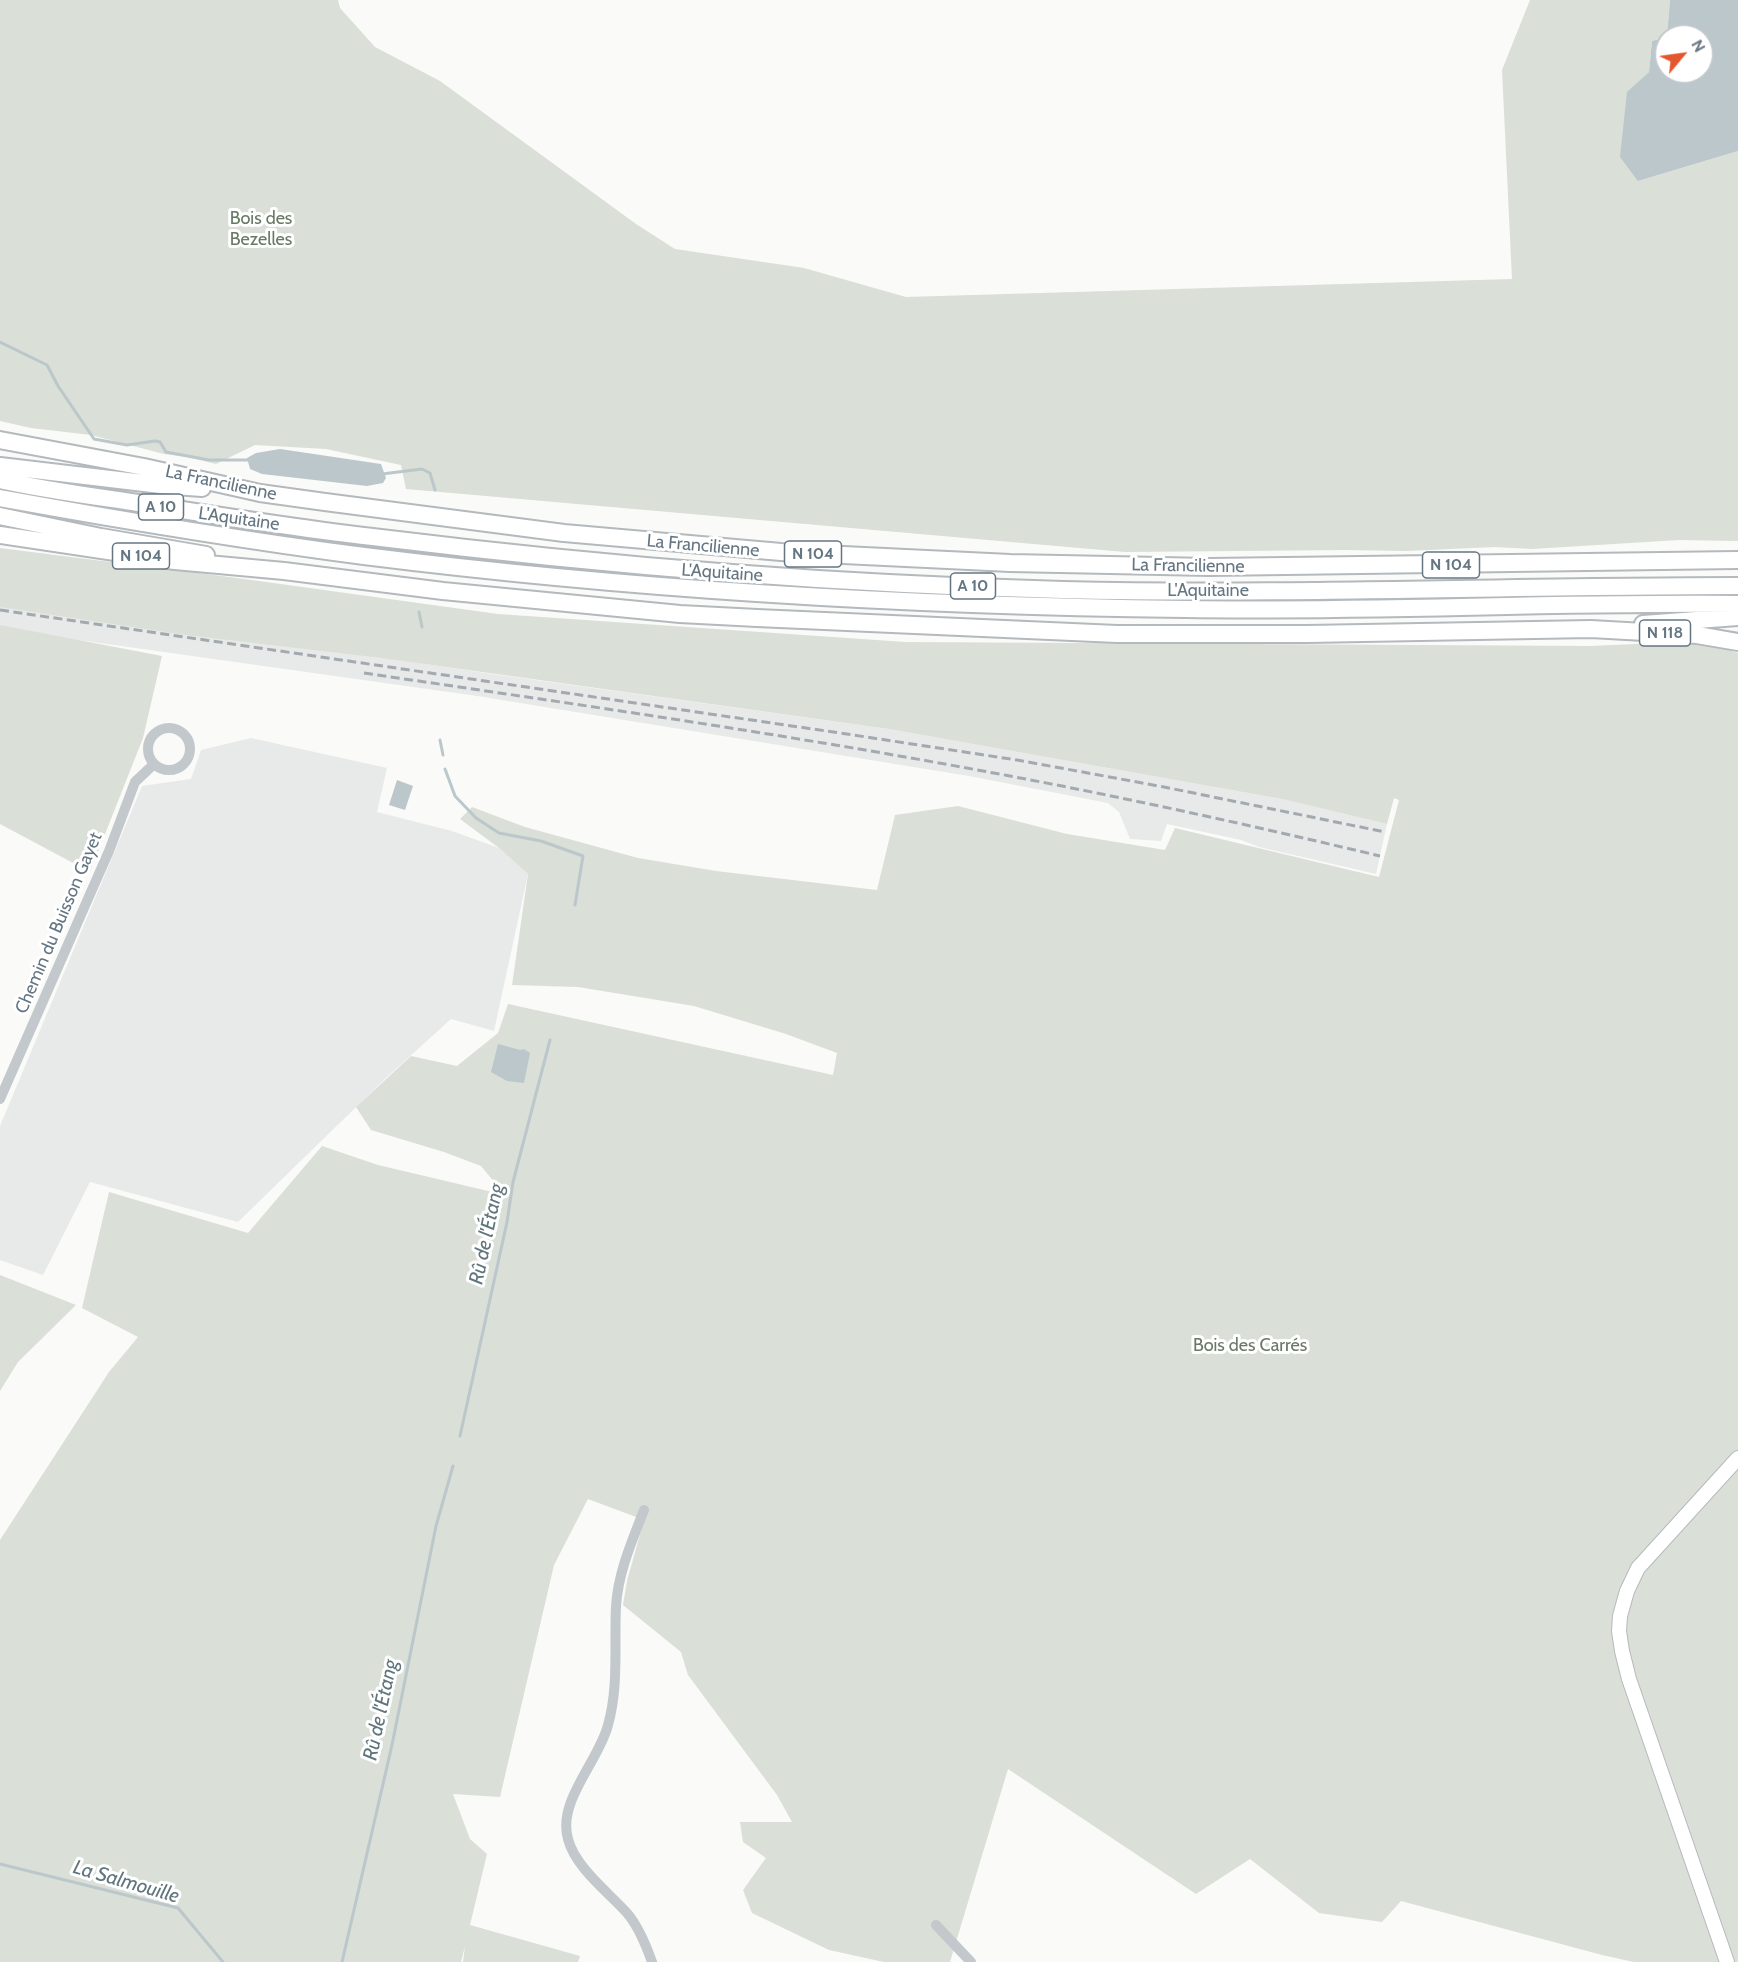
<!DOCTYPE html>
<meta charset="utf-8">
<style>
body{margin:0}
#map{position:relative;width:1738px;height:1962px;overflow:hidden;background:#fafaf8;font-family:Cabin,sans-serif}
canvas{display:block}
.north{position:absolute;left:1654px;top:24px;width:60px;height:60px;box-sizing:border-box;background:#fff;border:2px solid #c1c8cd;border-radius:50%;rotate:61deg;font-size:16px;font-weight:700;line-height:24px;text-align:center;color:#657683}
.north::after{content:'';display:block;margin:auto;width:21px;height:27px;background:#e4572e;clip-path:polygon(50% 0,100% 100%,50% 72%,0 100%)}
</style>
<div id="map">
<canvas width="1738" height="1962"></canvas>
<div class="north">N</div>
</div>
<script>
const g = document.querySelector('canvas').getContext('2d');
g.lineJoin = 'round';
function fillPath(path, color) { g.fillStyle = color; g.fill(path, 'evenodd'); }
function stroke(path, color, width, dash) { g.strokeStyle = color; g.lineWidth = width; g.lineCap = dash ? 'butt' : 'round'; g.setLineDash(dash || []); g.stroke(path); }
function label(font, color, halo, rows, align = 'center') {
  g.font = font + ' Cabin,sans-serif'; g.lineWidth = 6; g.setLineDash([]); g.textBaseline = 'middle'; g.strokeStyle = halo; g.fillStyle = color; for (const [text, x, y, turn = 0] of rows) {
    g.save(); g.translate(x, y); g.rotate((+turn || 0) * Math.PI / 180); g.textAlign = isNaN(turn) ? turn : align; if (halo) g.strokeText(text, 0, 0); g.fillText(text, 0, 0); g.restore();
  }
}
const built = new Path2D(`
 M0,600L492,674L889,729L1282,799L1387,824L1376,874L1259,847L1241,840L1167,824L1161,841L1130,839L1119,812L1108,803L969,776L477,696L0,629Z
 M251,738L387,768L377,812L452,831L499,848L528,874L494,1031L451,1019L387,1077L238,1222L90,1182L43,1275L0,1260V1126L142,786L191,779L201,750Z`);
const green = new Path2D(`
 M0,0H338L340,8L375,47L440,81L636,224L675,249L804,268L906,297L1512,279L1502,70L1530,0H1670L1667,36L1652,41L1649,72L1627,93L1638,181L1738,151V541L1679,540L1532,549L1495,547L1406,551L1345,550L1125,552L406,489L401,465L326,449L255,445L216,464L188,457L164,454L91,435L31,428L0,421Z
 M0,548L237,578L498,614L905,642L1591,646L1702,641L1738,653V1962H1634L1602,1955L1401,1901L1382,1922L1319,1913L1250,1859L1196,1894L1008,1769L950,1962H884L829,1950L752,1913L743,1890L766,1858L743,1842L740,1822H792L777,1795L688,1675L681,1652L623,1605L627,1581L644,1520L588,1499L554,1565L500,1797L453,1794L470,1839L487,1854L470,1925L580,1956L578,1962H463L465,1946L461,1962H0V1540L109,1372L138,1337L82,1308L109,1192L248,1233L322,1146L378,1165L505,1195L481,1166L444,1152L371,1130L356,1107L411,1056L457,1066L498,1033L508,1004L833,1075L837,1053L786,1034L694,1006L578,987L512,985L528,874L499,848L460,819L472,807L525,827L638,858L716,871L877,890L895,815L958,806L1067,834L1165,850L1175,828L1379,877L1399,800L1394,798L1387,824L1282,799L889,729L382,658L186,635L0,607Z
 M0,625L162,656L143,738L90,872L0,824Z
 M0,1275L76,1305L18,1362L0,1391Z`);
const water = new Path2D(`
 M1670,0H1738V151L1638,181L1620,157L1627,92L1649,72L1652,41L1666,37V72H1702V36H1667Z
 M280,449L381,464L386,478L383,483L367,486L262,474L250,469L247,458L256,453Z
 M397,780L413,786L405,810L389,805Z
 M498,1044L520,1050L524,1049L530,1053L524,1083L507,1081L491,1072Z`);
const stream = new Path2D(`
 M0,342L47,365L58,386L94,439L127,445L155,441L160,442L166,452L209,460H250
 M382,474L422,469L430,473L435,490
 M419,612L422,627
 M440,740L443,755
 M445,769L455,796L476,818L499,833L541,841L583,856L575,905
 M460,1436L507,1222L513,1182L550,1040
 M0,1864L178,1908L223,1962
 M342,1962L392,1745L436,1526L453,1466`);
const minor = new Path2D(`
 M148 749a21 21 0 1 1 42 0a21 21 0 1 1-42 0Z
 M0,1099L109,851L135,782L154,764
 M644,1510C632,1541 618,1573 616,1606C614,1646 619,1686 608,1725C599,1761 557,1801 568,1839C575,1867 608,1892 627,1913C639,1927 646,1945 652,1962
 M936,1925L971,1962`);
const major = new Path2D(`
 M1727,1962L1629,1679L1622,1651L1619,1631L1620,1616L1627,1591L1638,1568L1738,1458`);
const highway = new Path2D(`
 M0,440L144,467L260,493L325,502L564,533L781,552L1010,563L1210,567L1738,560
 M0,466L161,485L202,488
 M0,480C45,490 92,496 138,503C219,516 300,529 381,538C608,566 835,584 1063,590C1288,595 1513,586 1738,586
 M0,498C121,520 242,540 364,556C636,590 911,606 1186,609C1370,612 1554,602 1738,604
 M0,516L101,537L206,555
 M0,535L175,561L284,571L443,591L680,614L757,618L1117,634H1307L1591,629L1697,635L1738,642
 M1643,624L1738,617`);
const rail = new Path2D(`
 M0,610L840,733L1017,760L1164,787L1385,832
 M364,673C581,705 799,736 1015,777C1137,800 1258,827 1380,856`);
const shields = [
 [161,507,45],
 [813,554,57],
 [141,556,57],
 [1451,565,57],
 [973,586,45],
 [1665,633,51]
];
const shieldNames = [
 ["A 10",161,507],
 ["N 104",813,554],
 ["N 104",141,556],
 ["N 104",1451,565],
 ["A 10",973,586],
 ["N 118",1665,633]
];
const parkNames = [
 ["Bois des",261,219],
 ["Bezelles",261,240],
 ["Bois des Carrés",1250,1346]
];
const streetNames = [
 ["La Francilienne",221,483,12],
 ["L'Aquitaine",239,519,8],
 ["La Francilienne",703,546,5],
 ["La Francilienne",1188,566,1],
 ["L'Aquitaine",722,573,4],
 ["L'Aquitaine",1208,591],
 ["Chemin du Buisson Gayet",59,923,-67]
];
const waterNames = [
 ["Rû de l'Étang",487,1234,-78],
 ["Rû de l'Étang",381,1710,-78],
 ["La Salmouille",126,1882,16]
];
fillPath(built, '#e8e9e9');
fillPath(green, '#dadfd7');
fillPath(water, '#bbc7cb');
stroke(stream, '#bbc7cb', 3);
stroke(major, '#b5babe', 16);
stroke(highway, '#b4b9bd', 20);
stroke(minor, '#c3c8cc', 10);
stroke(major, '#fff', 14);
stroke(highway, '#fff', 16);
stroke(rail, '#a2aab0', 3, [9, 4.5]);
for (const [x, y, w] of shields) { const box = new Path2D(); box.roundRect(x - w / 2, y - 13, w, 26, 4.5); g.fillStyle = '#fff'; g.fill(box); stroke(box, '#657683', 1.5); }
label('bold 16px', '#657683', null, shieldNames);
label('18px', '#687a64', '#fff', parkNames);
label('18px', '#657683', '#fff', streetNames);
label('italic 20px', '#60757c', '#fff', waterNames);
</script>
